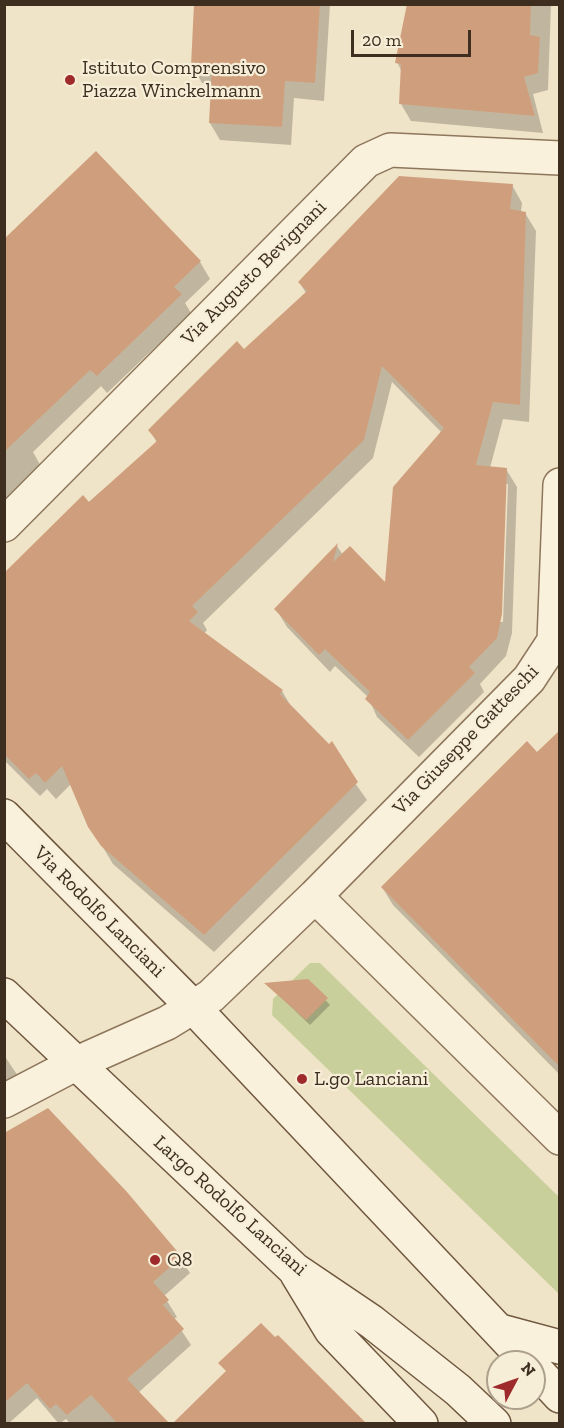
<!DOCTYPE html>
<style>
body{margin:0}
#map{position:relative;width:564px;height:1428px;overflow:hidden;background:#f0e4c8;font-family:"Zilla Slab",serif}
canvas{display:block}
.frame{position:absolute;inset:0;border:6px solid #3d2e20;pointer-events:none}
.north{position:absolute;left:486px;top:1350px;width:60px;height:60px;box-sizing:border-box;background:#f7eed8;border:2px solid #ada18e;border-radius:50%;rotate:49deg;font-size:16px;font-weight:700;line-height:24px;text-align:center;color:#3d2e20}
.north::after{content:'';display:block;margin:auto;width:21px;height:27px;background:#9e2a2b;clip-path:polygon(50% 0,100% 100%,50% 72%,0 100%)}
.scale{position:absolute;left:351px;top:30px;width:120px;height:27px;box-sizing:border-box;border:3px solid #3d2e20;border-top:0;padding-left:8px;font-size:18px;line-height:21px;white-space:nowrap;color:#3d2e20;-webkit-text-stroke:4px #f7eed8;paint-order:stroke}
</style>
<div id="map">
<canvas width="564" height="1428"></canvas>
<div class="frame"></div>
<div class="north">N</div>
<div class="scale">20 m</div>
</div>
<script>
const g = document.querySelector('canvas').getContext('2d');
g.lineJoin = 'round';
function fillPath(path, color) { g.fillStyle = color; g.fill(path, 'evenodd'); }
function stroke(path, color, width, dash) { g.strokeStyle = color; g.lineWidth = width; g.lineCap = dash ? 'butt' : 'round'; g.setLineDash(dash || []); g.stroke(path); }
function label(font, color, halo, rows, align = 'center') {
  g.font = font + ' "Zilla Slab",serif'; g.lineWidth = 4.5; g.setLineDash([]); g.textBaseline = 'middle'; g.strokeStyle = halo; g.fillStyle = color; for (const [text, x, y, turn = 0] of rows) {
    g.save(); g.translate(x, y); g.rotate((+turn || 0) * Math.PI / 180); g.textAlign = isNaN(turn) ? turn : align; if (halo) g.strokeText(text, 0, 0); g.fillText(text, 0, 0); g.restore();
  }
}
const green = new Path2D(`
 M310,963H320L559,1197V1294L272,1015L273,999Z`);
const shadow = new Path2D(`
 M196,4H330L324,101L294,98L291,145L220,140L210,123L212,84L202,83L192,65Z
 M408,4H551L548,90L533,94L543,133L411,121L401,104L402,72L397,62Z
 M512,185L522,203L521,212L525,213L536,231L529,422L503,419L490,468L506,469L517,487L512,633L506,656L480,684L484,692L419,757L377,717L368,697L335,666L330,672L287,627L276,609L337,546L343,555L387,585L442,433L392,382L373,458L203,623L207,630L204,634L282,691L292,708L329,746L367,800L214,952L113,864L90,826L71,784L56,799L47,789L40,796L4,760V575L157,443L150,430L243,351L306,293L299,282ZM505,484H508L503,622H500Z
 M4,241L200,262L210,279L185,303L191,313L107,393L101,386L33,452L43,470L4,507Z
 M560,732V1075L393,905L382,887Z
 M308,981L330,1005L310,1025L267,984Z
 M4,1055L18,1076L4,1083Z
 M4,1135L180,1258L190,1273L164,1296L177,1317L174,1319L191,1345L138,1393L168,1424H71L66,1419L59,1424L37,1398L8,1424H4Z`);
const building = new Path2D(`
 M194,4H320L315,83L285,81L282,127L209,123L212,67L191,66Z
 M407,4H531L530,35L540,37L538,73L524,77L535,116L399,104L401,64L395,63Z
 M96,151L201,261L174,287L182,294L97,376L90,370L4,452V239Z
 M399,176L513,184L510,209L526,212L520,405L493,402L476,465L507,468L502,614L497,638L469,667L475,673L408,740L365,699L370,692L325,649L319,655L274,609L338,543L333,562L350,546L385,582L393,487L444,428L382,366L364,440L192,606L198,612L189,621L283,690L280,694L329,744L332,741L358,782L204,935L101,846L88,827L62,766L45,783L36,773L29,779L4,754V573L83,495L89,502L157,441L148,430L237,341L244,349L307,291L298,282Z
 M560,730V1067L381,887L527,741L537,752Z
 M308,979L328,998L306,1020L264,983Z
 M48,1108L127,1192L182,1257L153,1282L169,1300L163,1305L184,1329L127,1379L170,1424H118L91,1395L67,1415L56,1404L50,1409L27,1383L4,1403V1133Z
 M261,1323L275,1337L278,1335L367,1424H172L226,1371L218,1363Z`);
const street = new Path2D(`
 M4,525L366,161L390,150L560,158
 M315,896L560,1138
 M4,1101L75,1064L167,1023L211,996L315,896L529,679L554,641L560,485`);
const secondary = new Path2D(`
 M4,816L194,1008L528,1362
 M4,995L295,1270L372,1322L458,1390L494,1424
 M297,1274L331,1330L421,1424
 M500,1331L560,1347
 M534,1368L560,1396`);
const markers = [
 [70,80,6,"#9e2a2b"],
 [302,1079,6,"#9e2a2b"],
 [155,1260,6,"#9e2a2b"]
];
const poiNames = [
 ["Istituto Comprensivo",82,68],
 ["Piazza Winckelmann",82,91],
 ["L.go Lanciani",314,1079],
 ["Q8",167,1260]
];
const streetNames = [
 ["Via Augusto Bevignani",254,273,-45],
 ["Via Giuseppe Gatteschi",466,740,-46],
 ["Via Rodolfo Lanciani",99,912,45],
 ["Largo Rodolfo Lanciani",230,1206,42]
];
fillPath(green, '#c9cf9b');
fillPath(shadow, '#0003');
fillPath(building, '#cf9f7d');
stroke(street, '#8d765c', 36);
stroke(secondary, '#6f573f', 36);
stroke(street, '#faf1dc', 33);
stroke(secondary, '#faf1dc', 33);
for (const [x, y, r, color] of markers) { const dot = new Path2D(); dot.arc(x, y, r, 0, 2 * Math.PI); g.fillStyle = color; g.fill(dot); stroke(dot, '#f7eed8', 2); }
label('20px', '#3d2e20', '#f7eed8', poiNames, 'left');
label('20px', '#3d2e20', '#f7eed8', streetNames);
</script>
